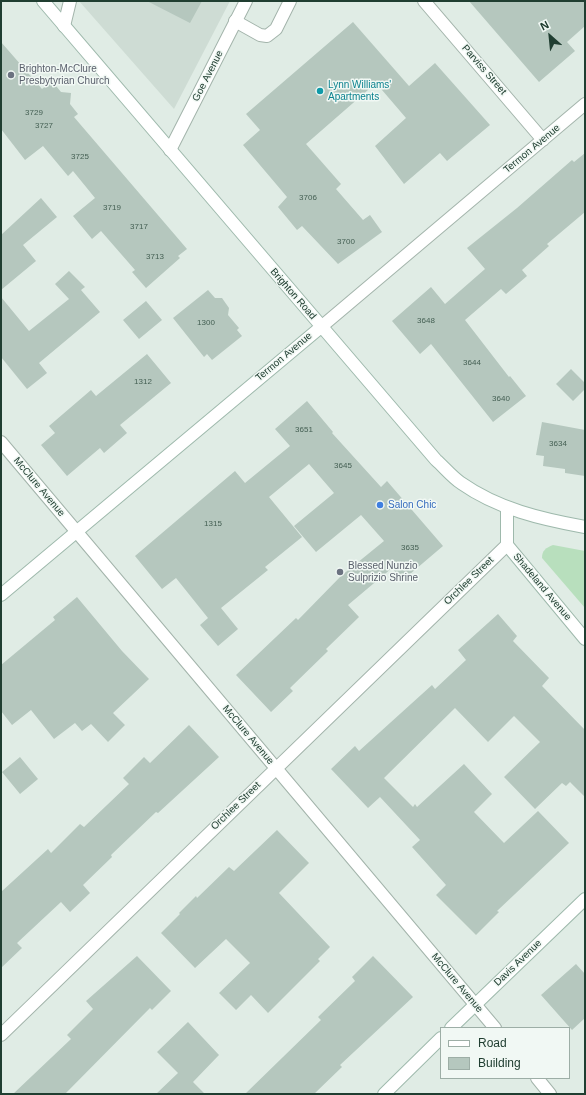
<!DOCTYPE html>
<style>
body{margin:0}
#map{position:relative;width:586px;height:1095px;overflow:hidden;background:#e0ece5;font-family:Helvetica,sans-serif}
canvas{display:block}
.frame{position:absolute;inset:0;border:2px solid #203e31;pointer-events:none}
.legend{position:absolute;left:440px;top:1027px;width:130px;height:52px;box-sizing:border-box;background:#f1f8f4;border:1px solid #9daea6;margin:0;padding:5px 7px;list-style:none;font-size:12px;color:#203e31}
.legend li{display:flex;align-items:center;gap:8px;height:20px}
.legend b{width:20px;border:1px solid #9daea6}
.north{position:absolute;left:530px;top:16px;width:40px;height:40px;-webkit-text-stroke:3px #f1f8f4;paint-order:stroke;rotate:333deg;font-size:11px;font-weight:700;line-height:16px;text-align:center;color:#203e31}
.north::after{content:'';display:block;margin:auto;width:14px;height:18px;background:#203e31;clip-path:polygon(50% 0,100% 100%,50% 72%,0 100%)}
</style>
<div id="map">
<canvas width="586" height="1095"></canvas>
<div class="frame"></div>
<ul class="legend">
<li><b style="height:5px;background:#fff"></b>Road</li>
<li><b style="height:11px;background:#b5c7be"></b>Building</li>
</ul>
<div class="north">N</div>
</div>
<script>
const g = document.querySelector('canvas').getContext('2d');
g.lineJoin = 'round';
function fillPath(path, color) { g.fillStyle = color; g.fill(path, 'evenodd'); }
function stroke(path, color, width, dash) { g.strokeStyle = color; g.lineWidth = width; g.lineCap = dash ? 'butt' : 'round'; g.setLineDash(dash || []); g.stroke(path); }
function label(font, color, halo, rows, align = 'center') {
  g.font = font + ' Helvetica,sans-serif'; g.lineWidth = 3; g.setLineDash([]); g.textBaseline = 'middle'; g.strokeStyle = halo; g.fillStyle = color; for (const [text, x, y, turn = 0] of rows) {
    g.save(); g.translate(x, y); g.rotate((+turn || 0) * Math.PI / 180); g.textAlign = isNaN(turn) ? turn : align; if (halo) g.strokeText(text, 0, 0); g.fillText(text, 0, 0); g.restore();
  }
}
const built = new Path2D(`
 M79,1H230L174,109Z`);
const green = new Path2D(`
 M553,545L585,551V608L542,558C542,550 546,548 553,545Z`);
const building = new Path2D(`
 M147,1H202L190,23Z
 M469,1H585V26L567,42L575,51L539,82Z
 M353,22L409,86L435,63L490,125L447,161L440,153L404,184L375,146L406,118L376,83L306,144L341,184L336,189L363,220L370,215L382,232L338,264L302,226L297,230L278,207L287,197L243,145L260,130L246,114Z
 M1,42L42,89L52,81L61,92L71,93L70,104L78,114L74,117L187,249L178,256L180,258L146,288L132,272L135,270L101,231L92,239L73,216L95,198L73,171L68,176L43,146L25,160L1,129Z
 M585,153V212L547,244L549,246L522,270L527,276L506,294L501,289L465,320L509,377L510,376L526,396L493,422L431,344L420,354L392,321L431,287L445,304L485,269L467,248L517,208L572,160L574,162Z
 M41,198L57,217L23,245L36,261L1,290V235Z
 M69,271L85,287L81,290L100,312L39,363L47,373L27,389L1,357V297L29,331L69,299L55,284Z
 M208,290L215,298H222L229,308L228,315L239,328L237,330L242,336L212,360L207,354L204,357L173,318Z
 M146,301L162,320L139,339L123,320Z
 M147,354L171,383L120,425L127,433L104,453L100,448L67,476L41,445L55,433L49,426L91,390L96,396Z
 M571,369L585,383V389L573,401L556,384Z
 M307,401L333,432L332,433L381,487L387,481L443,546L403,580L392,568L348,605L359,617L326,649L328,651L290,688L293,691L271,712L236,675L296,618L298,620L341,576L384,541L361,515L316,552L294,526L334,493L309,464L269,497L302,537L265,567L268,570L221,608L238,629L218,646L200,625L208,618L176,578L162,589L135,556L235,471L245,483L290,446L275,429Z
 M542,422L585,430V476L565,473V469L543,466L544,456L536,455Z
 M77,597L122,651L149,679L113,713L125,725L108,742L91,724L82,731L75,723L54,739L31,710L12,725L1,711V665L55,620L53,617Z
 M498,614L517,636L513,641L549,678L542,686L585,730V797L570,782L566,786L562,783L535,809L504,777L540,742L514,716L488,742L455,708L384,778L413,807L415,804L417,807L464,764L492,794L474,812L504,843L538,811L569,843L497,911L499,912L476,935L436,895L446,885L412,847L420,840L380,797L368,808L331,769L355,746L359,751L432,685L435,689L466,660L458,650Z
 M189,725L219,757L158,813L156,812L111,855L112,857L83,885L90,893L70,912L61,902L17,943L22,948L1,968V892L48,849L51,853L80,824L84,827L129,784L123,778L144,757L150,763Z
 M20,757L38,779L20,794L2,772Z
 M277,830L309,863L279,893L330,947L318,959L320,961L268,1013L251,995L236,1010L219,993L250,963L226,939L195,968L161,933L180,914L179,913L196,896L197,898L229,867L234,871Z
 M137,956L171,991L152,1010L150,1008L65,1094H13L71,1039L67,1035L93,1009L86,1001Z
 M373,956L413,997L340,1065L342,1067L314,1094H245L321,1020L318,1017L355,981L352,977Z
 M576,964L585,974V1018L572,1030L541,995Z
 M188,1022L219,1055L193,1082L205,1094H156L178,1073L157,1052Z`);
const lane = new Path2D(`
 M235,21L260,35L267,36L276,29L290,1
 M64,26L70,1`);
const street = new Path2D(`
 M424,1L543,140
 M170,150L246,1
 M321,327L585,104
 M1,442L495,1028
 M1,1035L507,545
 M537,1078L550,1094`);
const secondary = new Path2D(`
 M43,1L436,460C444,467 452,477 461,483C498,509 541,519 585,527
 M507,508V545L585,639
 M1,595L321,327
 M451,1028L585,899
 M384,1094L441,1038`);
const markers = [
 [11,75,4,"#6b7280"],
 [320,91,4,"#0f9aa8"],
 [380,505,4,"#3f7fe0"],
 [340,572,4,"#6b7280"]
];
const numberNames = [
 ["3729",34,113],
 ["3727",44,126],
 ["3725",80,157],
 ["3706",308,198],
 ["3719",112,208],
 ["3717",139,227],
 ["3700",346,242],
 ["3713",155,257],
 ["3648",426,321],
 ["1300",206,323],
 ["3644",472,363],
 ["1312",143,382],
 ["3640",501,399],
 ["3651",304,430],
 ["3634",558,444],
 ["3645",343,466],
 ["1315",213,524],
 ["3635",410,548]
];
const worshipNames = [
 ["Brighton-McClure",19,69],
 ["Presbytyrian Church",19,81],
 ["Blessed Nunzio",348,566],
 ["Sulprizio Shrine",348,578]
];
const streetNames = [
 ["Parviss Street",484,70,49],
 ["Goe Avenue",208,76,-63],
 ["Termon Avenue",532,149,-40],
 ["Brighton Road",293,294,49],
 ["Termon Avenue",284,357,-40],
 ["McClure Avenue",39,487,50],
 ["Orchlee Street",469,581,-44],
 ["Shadeland Avenue",542,587,50],
 ["McClure Avenue",248,735,50],
 ["Orchlee Street",236,806,-44],
 ["Davis Avenue",518,963,-44],
 ["McClure Avenue",457,983,50]
];
const cultureNames = [
 ["Lynn Williams'",328,85],
 ["Apartments",328,97]
];
const shopNames = [
 ["Salon Chic",388,505]
];
fillPath(built, '#cedcd4');
fillPath(green, '#b8dfbd');
fillPath(building, '#b5c7be');
stroke(lane, '#a3b4ab', 14);
stroke(street, '#a3b4ab', 14);
stroke(secondary, '#9eb9ac', 14);
stroke(lane, '#fff', 12);
stroke(street, '#fff', 12);
stroke(secondary, '#fff', 12);
for (const [x, y, r, color] of markers) { const dot = new Path2D(); dot.arc(x, y, r, 0, 2 * Math.PI); g.fillStyle = color; g.fill(dot); stroke(dot, '#f1f8f4', 1.5); }
label('8px', '#456054', null, numberNames);
label('10px', '#5b616d', '#f1f8f4', worshipNames, 'left');
label('10px', '#203e31', '#f1f8f4', streetNames);
label('10px', '#0d838f', '#f1f8f4', cultureNames, 'left');
label('10px', '#366cbe', '#f1f8f4', shopNames, 'left');
</script>
